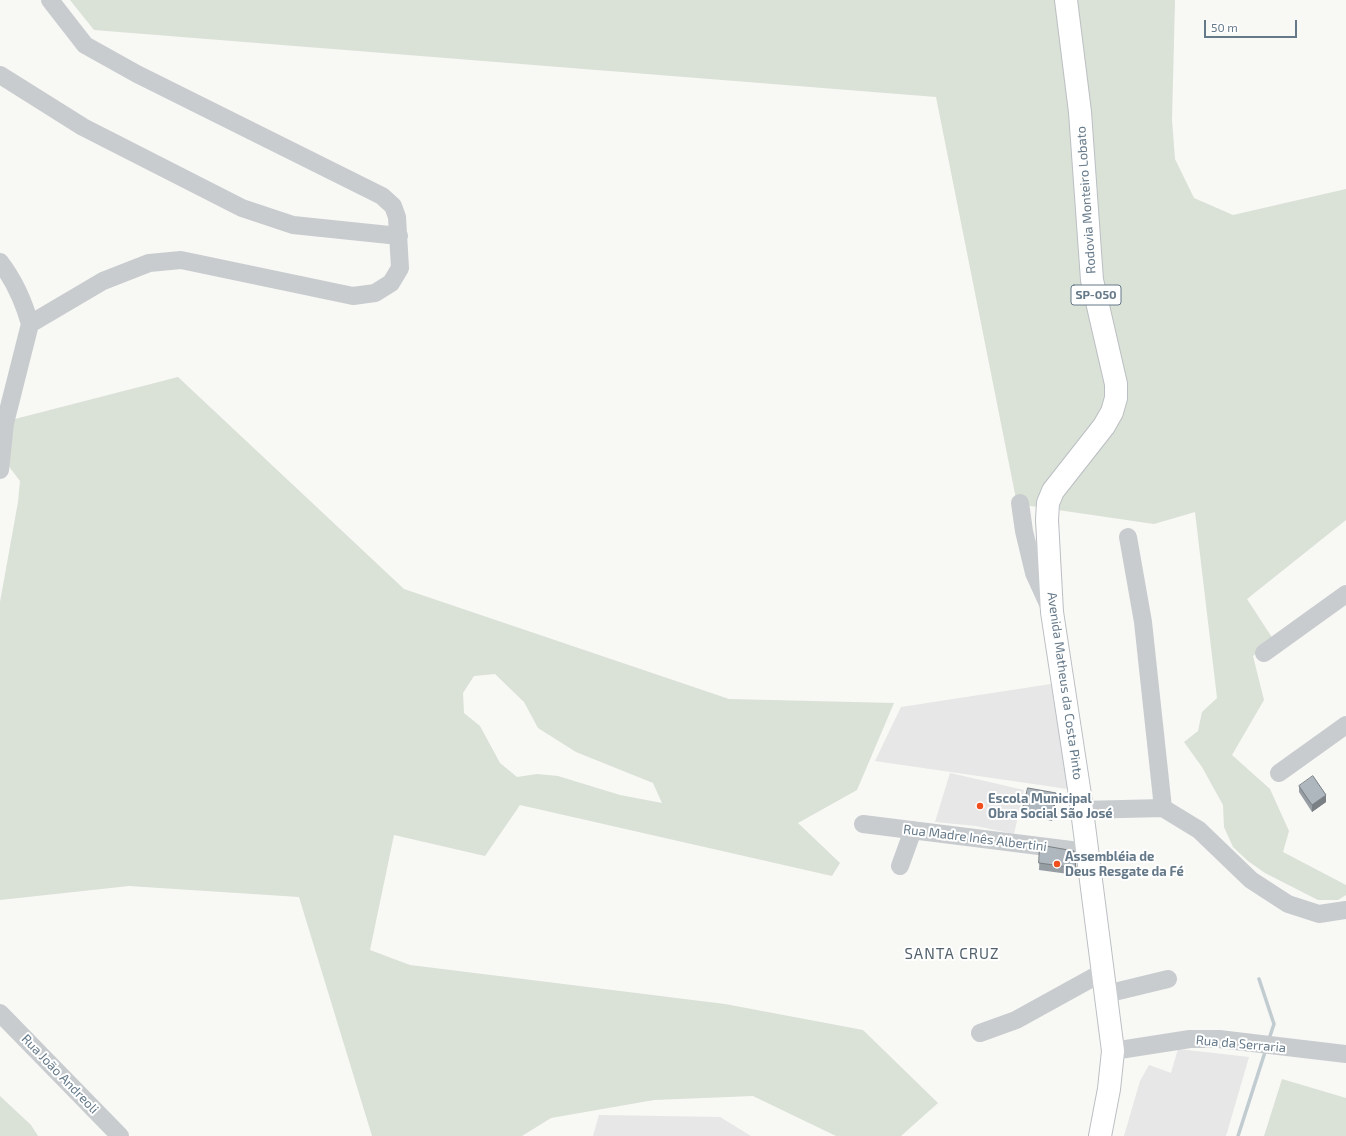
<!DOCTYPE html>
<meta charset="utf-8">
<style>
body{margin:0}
#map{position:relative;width:1346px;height:1136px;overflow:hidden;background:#f8f8f5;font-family:"Exo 2",sans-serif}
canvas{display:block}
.scale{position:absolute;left:1204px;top:20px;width:93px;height:18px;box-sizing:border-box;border:2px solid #657989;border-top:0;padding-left:5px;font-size:12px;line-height:14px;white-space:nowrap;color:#657989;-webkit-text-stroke:3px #fff;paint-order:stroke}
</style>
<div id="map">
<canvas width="1346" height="1136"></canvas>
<div class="scale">50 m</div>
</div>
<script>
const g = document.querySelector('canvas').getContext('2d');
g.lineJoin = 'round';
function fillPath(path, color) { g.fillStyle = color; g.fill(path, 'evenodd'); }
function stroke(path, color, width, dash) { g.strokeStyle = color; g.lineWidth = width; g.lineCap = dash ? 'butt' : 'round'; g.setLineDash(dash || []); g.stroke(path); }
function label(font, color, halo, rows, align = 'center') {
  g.font = font + ' "Exo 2",sans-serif'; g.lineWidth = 4; g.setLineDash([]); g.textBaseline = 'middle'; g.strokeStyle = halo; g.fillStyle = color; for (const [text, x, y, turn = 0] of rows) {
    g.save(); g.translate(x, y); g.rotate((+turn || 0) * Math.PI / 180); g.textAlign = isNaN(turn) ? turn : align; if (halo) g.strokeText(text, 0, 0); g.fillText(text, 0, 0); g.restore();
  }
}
const built = new Path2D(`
 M1051,684L1068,789L875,761L901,707Z
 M950,773L1024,790L1014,834L976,826L935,822Z
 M1178,1049L1249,1057L1226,1136H1124L1140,1081L1149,1065L1171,1073Z
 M599,1115L720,1117L751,1136H593Z`);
const green = new Path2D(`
 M70,0H1175L1172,120L1175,159L1194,198L1233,215L1346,189V520L1247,599L1273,639L1253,656L1264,700L1232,755L1270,789L1289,831L1283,852L1346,885V895L1338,900H1318L1265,873L1248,861L1233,847L1224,827L1223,805L1202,767L1184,742L1198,731L1202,712L1217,698L1195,512L1154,524L1017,504L936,97L94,30Z
 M178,377L404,589L729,699L894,703L857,790L798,823L840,863L832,876L520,805L485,856L394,835L370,950L410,965L725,1004L863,1030L938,1103L901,1136H836L753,1096L654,1100L551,1118L522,1136H372L299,897L129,886L0,900V602L18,502L20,481L7,464L11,420ZM495,674L524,702L538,728L576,752L653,783L662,803L620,795L558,776L537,774L517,777L500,763L480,726L464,713L463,693L474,676Z
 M1282,1079L1346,1098V1136H1264Z
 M0,1096L31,1125L38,1136H0Z`);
const stream = new Path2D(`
 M1259,979L1274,1024L1269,1039
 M1238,1136L1266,1049`);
const minor = new Path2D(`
 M0,75L83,127L242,208L293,225L399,236
 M0,262C14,280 24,303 30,324L5,423L0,470
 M30,324L103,281L149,263L181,260L353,296L375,293L391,283L400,268L397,217L393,206L382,196L137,74L85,45L50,0
 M1020,503L1024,531L1034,573L1049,606
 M1128,537L1143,622L1163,808
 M1264,653L1346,594
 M1279,773L1346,725
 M1081,810L1163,808L1199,830L1251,880L1288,904L1319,914L1346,910
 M863,824L1087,852
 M900,866L913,830
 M1106,994L1168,979
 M0,1013L120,1136
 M980,1033L1016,1020L1103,972
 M1113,1051L1190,1039H1219L1346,1054`);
const major = new Path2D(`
 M1066,0L1080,112L1092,280L1116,384V398L1112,412L1104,426L1053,491L1048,503L1047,520L1052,612L1080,795L1113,1051L1109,1089L1100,1136`);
const wall = new Path2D(`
 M1299,786L1326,802L1312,812L1299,792Z
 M1056,800L1052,821L1023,814V808Z
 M1040,845L1076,868V875L1039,870Z`);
const shadedWall = new Path2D(`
 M1056,793V800L1052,821V814Z
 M1326,795V802L1312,812V805Z`);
const building = new Path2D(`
 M1313,776L1326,795L1312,805L1299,786Z
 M1028,788L1056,793L1052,814L1023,808Z
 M1040,845L1074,851L1076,868L1039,863Z`);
const markers = [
 [980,806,4,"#f14e1d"],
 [1057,864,4,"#f14e1d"]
];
const shields = [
 [1096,295,50]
];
const shieldNames = [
 ["SP-050",1096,295]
];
const streetNames = [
 ["Rodovia Monteiro Lobato",1086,200,-94],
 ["Avenida Matheus da Costa Pinto",1065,686,82],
 ["Rua Madre Inês Albertini",975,838,7],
 ["Rua da Serraria",1241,1044,5],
 ["Rua João Andreoli",60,1074,46]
];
const poiNames = [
 ["Escola Municipal",988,799],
 ["Obra Social São José",988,814],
 ["Assembléia de",1065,857],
 ["Deus Resgate da Fé",1065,872]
];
const quarterNames = [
 ["SANTA CRUZ",952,954]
];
fillPath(built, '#e6e7e6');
fillPath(green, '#dae1d6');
stroke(stream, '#c1ccd1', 3.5);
stroke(major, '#bbbfc3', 24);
stroke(minor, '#c8cccf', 18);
stroke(major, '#fff', 22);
fillPath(wall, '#969da3');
fillPath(shadedWall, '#7a8084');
fillPath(building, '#aeb7bd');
stroke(building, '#7a8084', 1);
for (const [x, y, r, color] of markers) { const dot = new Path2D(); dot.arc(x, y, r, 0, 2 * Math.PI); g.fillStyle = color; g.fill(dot); stroke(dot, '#fff', 1.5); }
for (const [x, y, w] of shields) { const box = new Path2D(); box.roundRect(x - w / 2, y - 10, w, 20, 3); g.fillStyle = '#fff'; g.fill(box); stroke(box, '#657989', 1); }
label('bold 12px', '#657989', null, shieldNames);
label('13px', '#657989', '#fff', streetNames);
label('bold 13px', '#657989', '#fff', poiNames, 'left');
g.letterSpacing = '1px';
label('15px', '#53626d', '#fff', quarterNames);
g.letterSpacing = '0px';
</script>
